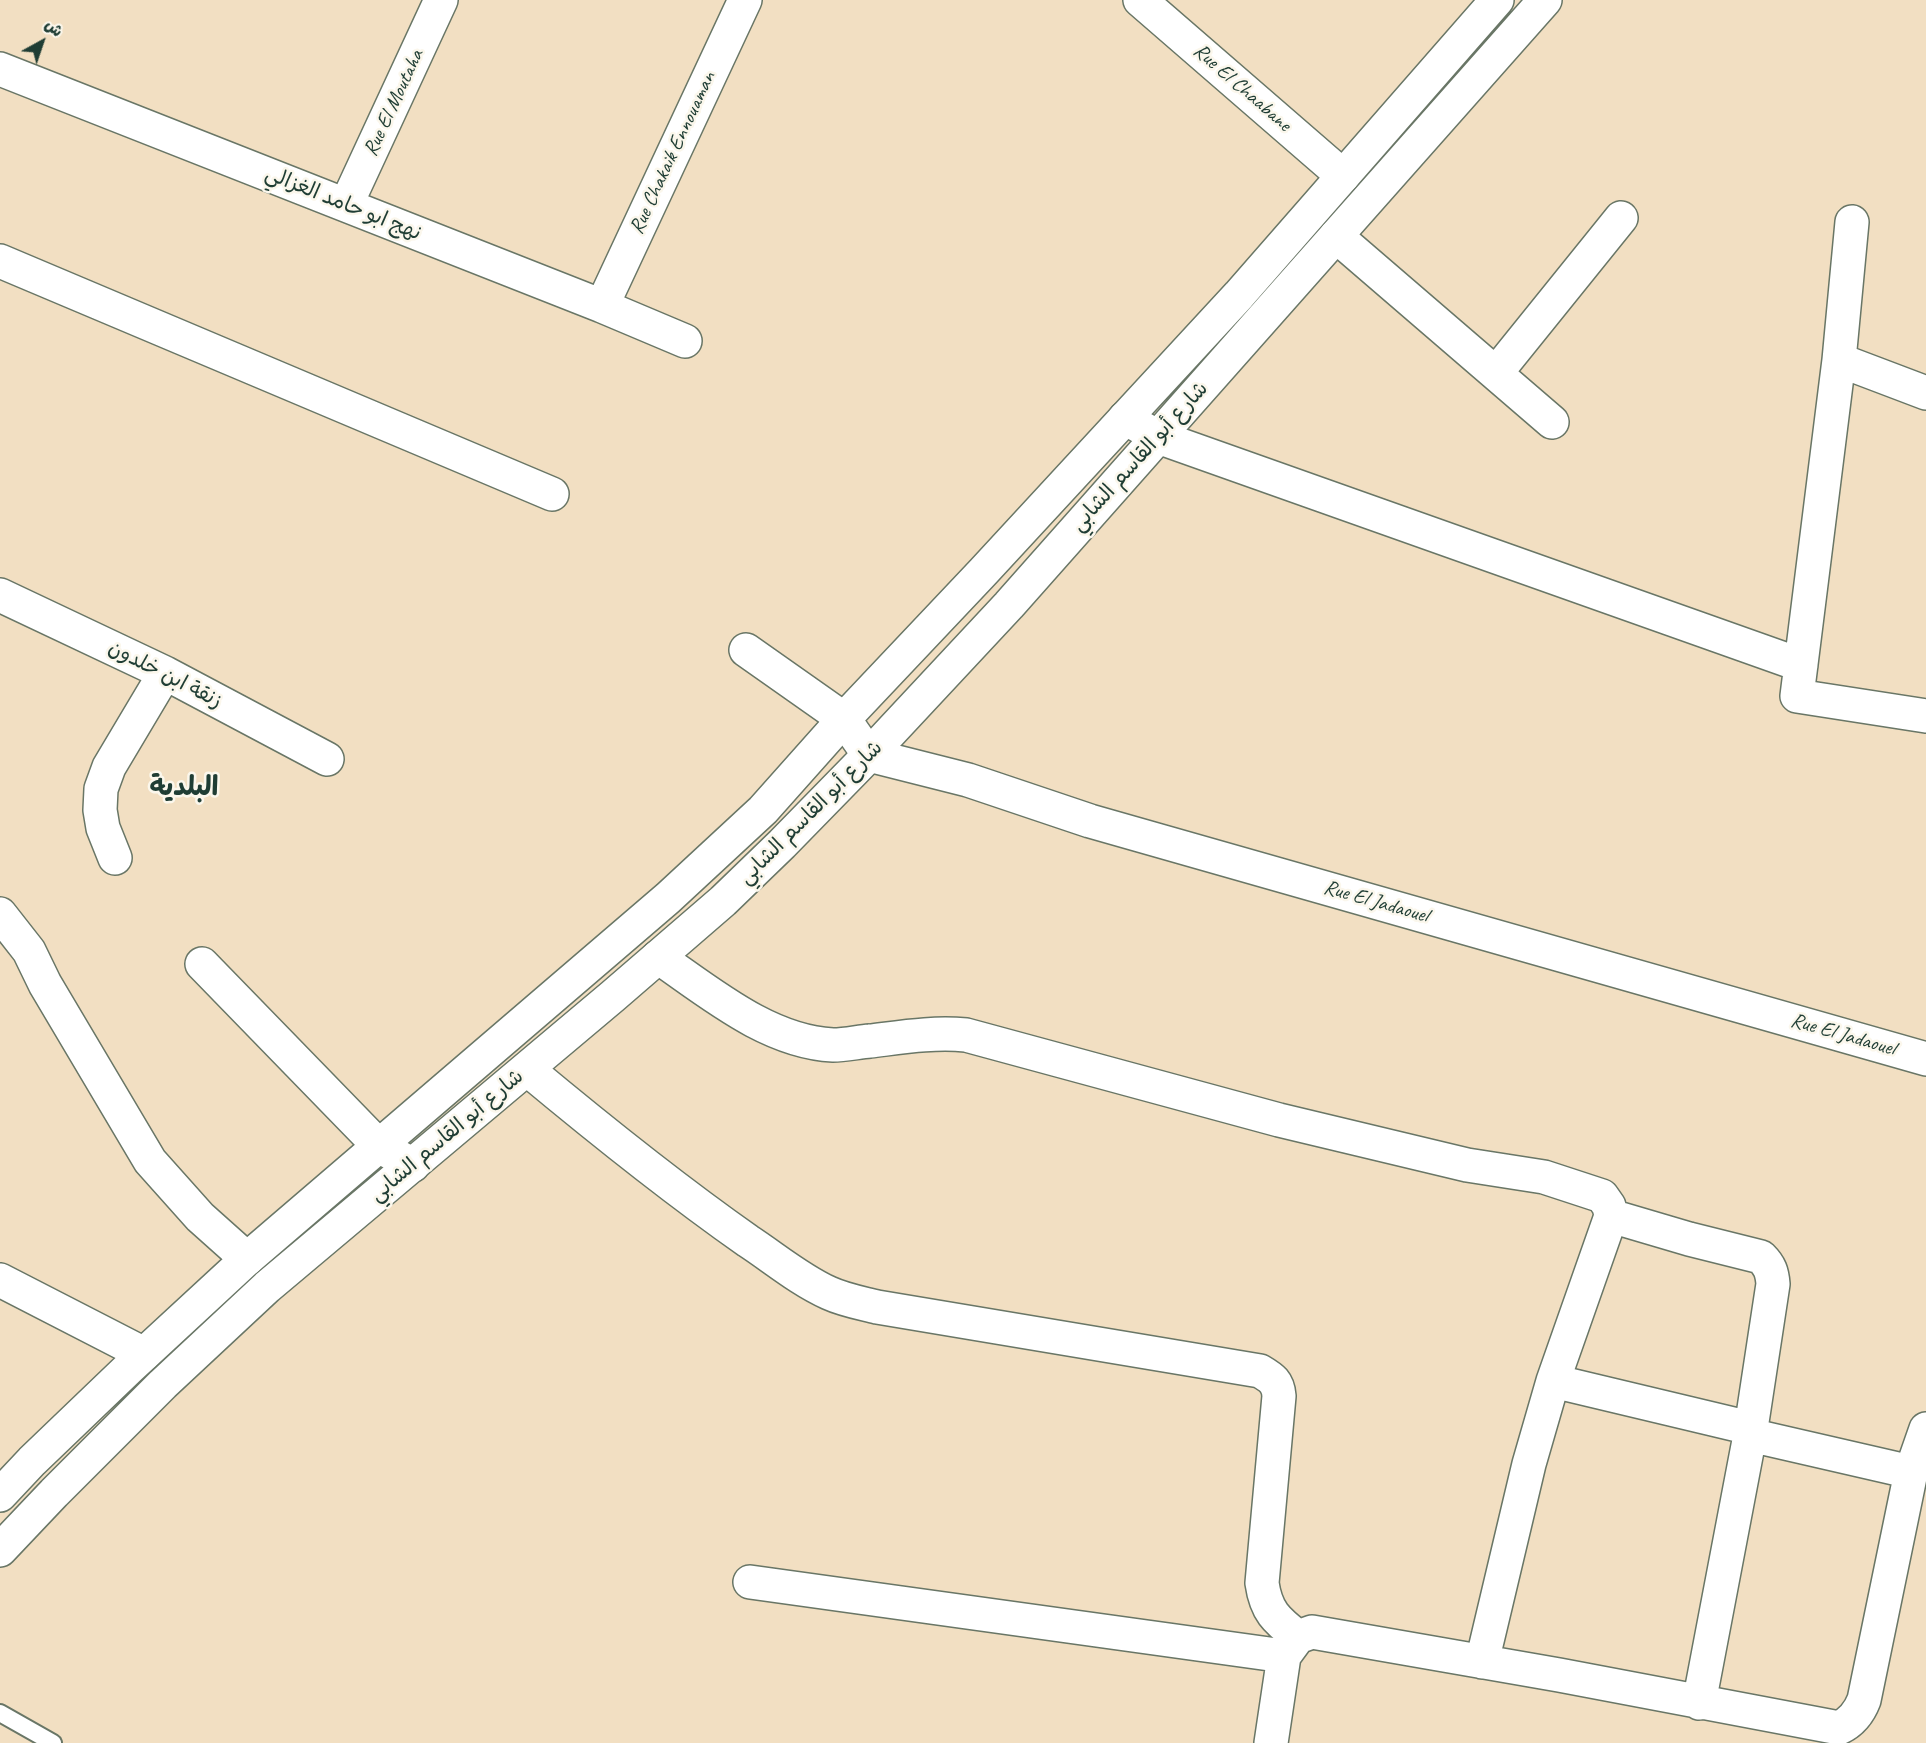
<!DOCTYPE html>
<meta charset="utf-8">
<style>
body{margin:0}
#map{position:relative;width:1926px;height:1743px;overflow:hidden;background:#f2dfc2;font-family:Caveat,"Playpen Sans Arabic",sans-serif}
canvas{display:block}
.north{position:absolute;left:12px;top:12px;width:60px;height:60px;-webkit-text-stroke:4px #fbf7ec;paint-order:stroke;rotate:40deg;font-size:16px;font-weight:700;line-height:24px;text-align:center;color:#1f3d34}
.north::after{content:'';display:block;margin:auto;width:21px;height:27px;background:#1f3d34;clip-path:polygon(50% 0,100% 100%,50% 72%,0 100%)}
</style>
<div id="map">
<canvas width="1926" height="1743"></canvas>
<div class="north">ش</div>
</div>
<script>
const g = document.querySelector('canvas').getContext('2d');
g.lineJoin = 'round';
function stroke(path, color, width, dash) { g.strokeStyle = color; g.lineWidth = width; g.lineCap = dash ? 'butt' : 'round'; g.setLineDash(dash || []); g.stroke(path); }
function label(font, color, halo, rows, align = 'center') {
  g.font = font + ' Caveat,"Playpen Sans Arabic",sans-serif'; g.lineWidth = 5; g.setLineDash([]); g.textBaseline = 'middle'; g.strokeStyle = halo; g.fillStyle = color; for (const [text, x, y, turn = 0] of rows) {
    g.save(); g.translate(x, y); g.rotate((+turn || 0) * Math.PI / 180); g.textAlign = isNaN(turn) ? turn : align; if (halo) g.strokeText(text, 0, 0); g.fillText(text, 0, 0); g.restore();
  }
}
const service = new Path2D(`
 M0,1713L53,1743`);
const minor = new Path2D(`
 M1140,0L1343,176
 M0,69L602,306L685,341
 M346,205L441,0
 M1852,222L1839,360L1797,696L1926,716
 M1336,236L1552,422
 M0,261L552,494
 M602,306L745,0
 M1839,360L1926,393
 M1496,373L1621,218
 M1125,418L1158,437L1801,665
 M0,595L165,673L327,759
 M746,650L844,719L869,755L968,780L1090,821L1926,1059
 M115,858L103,828L100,810L101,789L109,767L165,673
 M0,914L29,951L45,984L150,1161L200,1217L247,1259
 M658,957C709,992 768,1042 833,1045C845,1045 858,1042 870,1041C903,1037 933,1032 966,1035L1279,1120L1467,1165L1544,1177L1602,1196L1609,1206L1611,1216L1689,1239L1761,1257C1770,1266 1772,1272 1773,1284L1750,1435L1699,1703
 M202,964L379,1146L413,1165
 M527,1069C599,1129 671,1187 748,1241C774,1258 800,1280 829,1293C844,1300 861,1303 877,1307L1260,1371C1272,1378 1278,1382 1279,1396L1262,1583C1266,1611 1276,1620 1298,1637
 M0,1280L144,1354
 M1553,1381L1750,1428
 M1750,1435L1911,1472
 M750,1582L1284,1656
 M1482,1662L1529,1464L1553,1381L1611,1216
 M1271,1743L1284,1656L1298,1637L1312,1632L1559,1675L1839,1728C1852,1722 1859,1713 1864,1700L1911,1472L1926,1429`);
const tertiary = new Path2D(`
 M0,1495L32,1461L129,1368L247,1259L668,898L763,810L844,719L983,572L1239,295L1497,0
 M0,1550L54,1493L163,1384L267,1287L613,996L723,901L782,844L869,755L1009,605L1545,0`);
const streetNames = [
 ["Rue El Chaabane",1242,88,41],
 ["Rue El Moutaha",394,103,-65],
 ["Rue Chakaik Ennouaman",673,153,-65],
 ["نهج ابو حامد الغزالي",343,204,22],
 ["شارع أبو القاسم الشابي",1140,457,-48],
 ["زنقة ابن خلدون",165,675,27],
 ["شارع أبو القاسم الشابي",811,813,-45],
 ["Rue El Jadaouel",1376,902,16],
 ["Rue El Jadaouel",1843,1035,16],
 ["شارع أبو القاسم الشابي",447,1136,-40]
];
const districtNames = [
 ["البلدية",184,788]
];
stroke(service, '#697666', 20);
stroke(minor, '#697666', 36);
stroke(tertiary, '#697666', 36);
stroke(service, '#fff', 16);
stroke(minor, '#fff', 33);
stroke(tertiary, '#fff', 33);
label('21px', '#1f3d34', '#fbf7ec', streetNames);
label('bold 27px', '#1f3d34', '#fbf7ec', districtNames);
</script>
